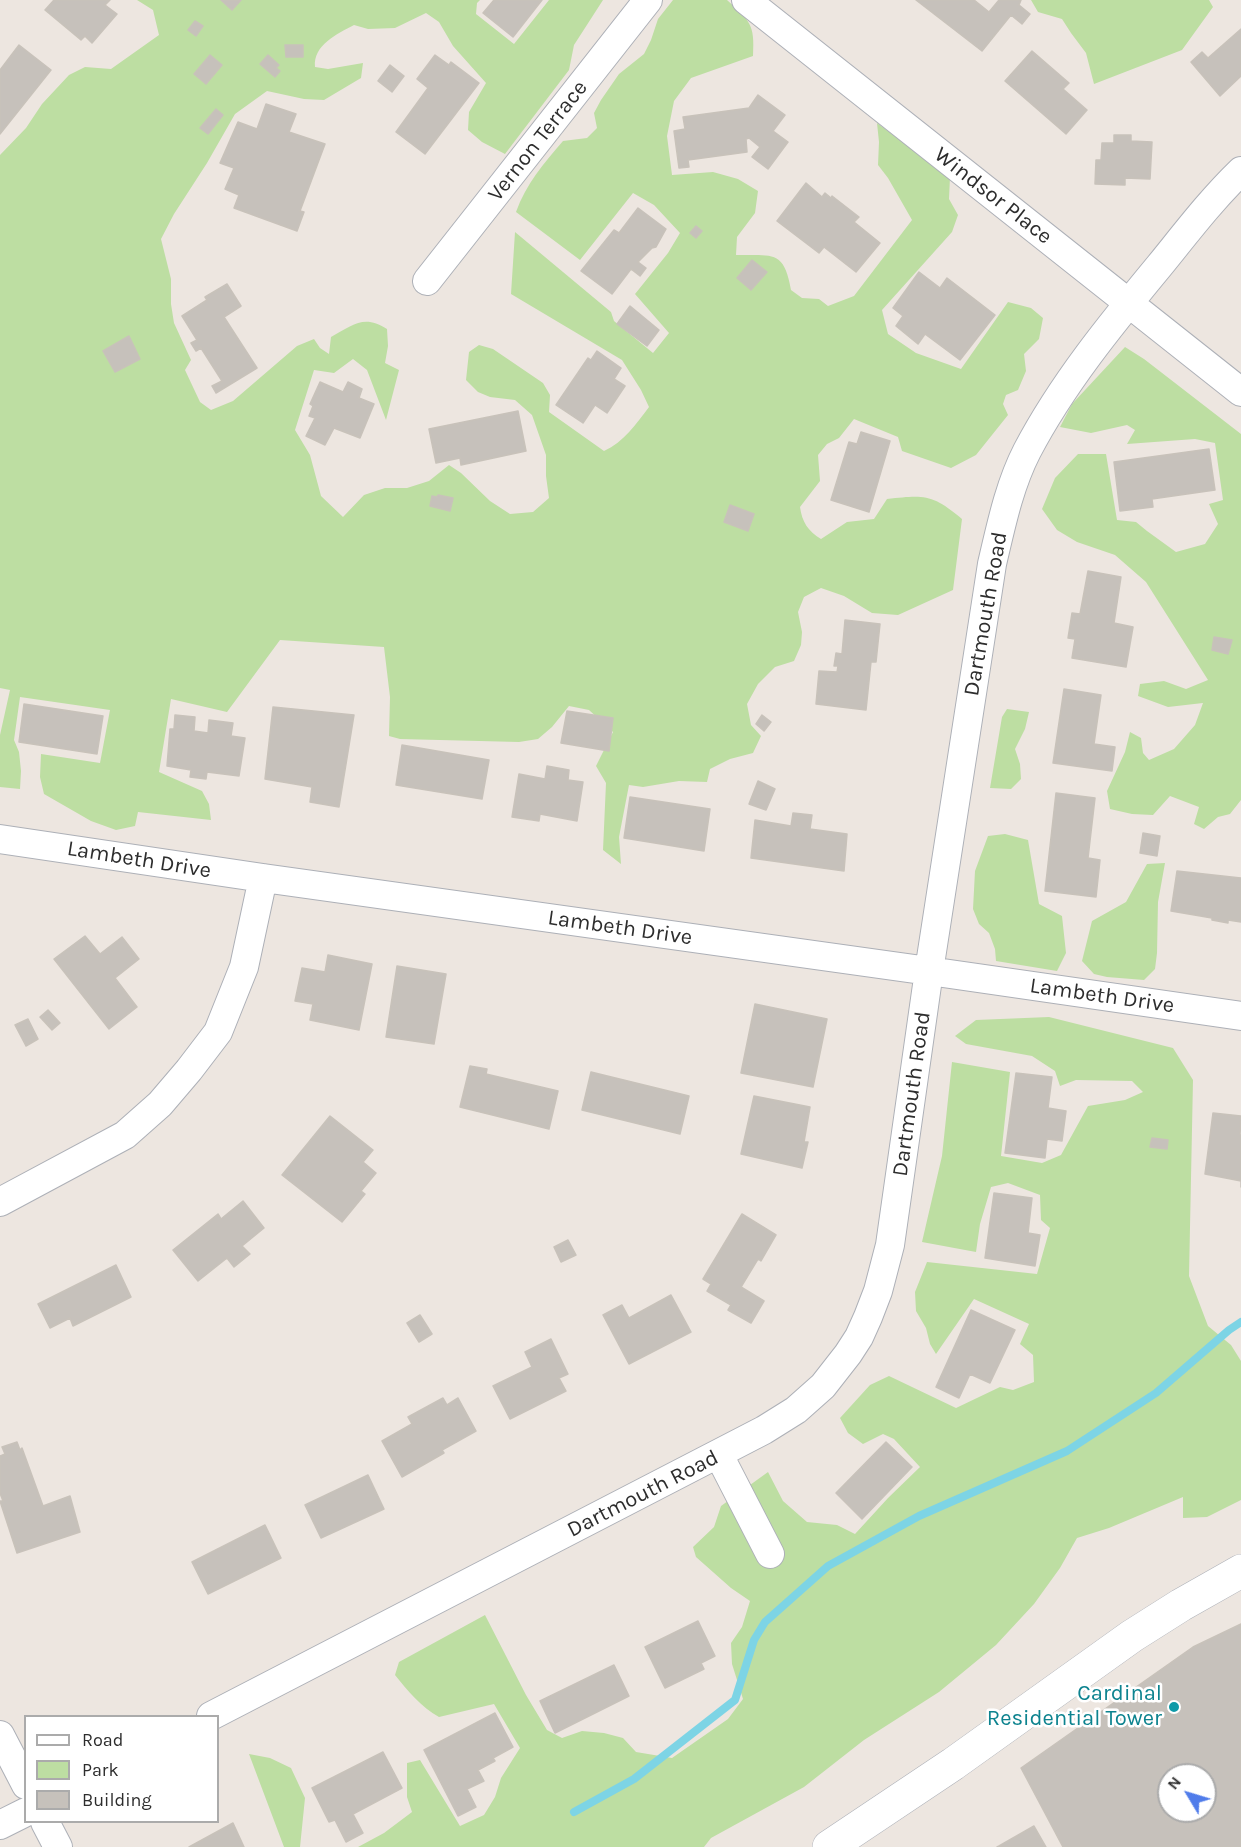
<!DOCTYPE html>
<style>
body{margin:0}
#map{position:relative;width:1241px;height:1847px;overflow:hidden;background:#ede6e0;font-family:Karla,sans-serif}
canvas{display:block}
.legend{position:absolute;left:24px;top:1715px;width:195px;height:108px;box-sizing:border-box;background:#fff;border:2px solid #ababab;margin:0;padding:8px 10px;list-style:none;font-size:18px;color:#2d2d2d}
.legend li{display:flex;align-items:center;gap:12px;height:30px}
.legend b{width:30px;border:2px solid #ababab}
.north{position:absolute;left:1157px;top:1763px;width:60px;height:60px;box-sizing:border-box;background:#fff;border:2px solid #ababab;border-radius:50%;rotate:308deg;font-size:16px;font-weight:700;line-height:24px;text-align:center;color:#2d2d2d}
.north::after{content:'';display:block;margin:auto;width:21px;height:27px;background:#507cea;clip-path:polygon(50% 0,100% 100%,50% 72%,0 100%)}
</style>
<div id="map">
<canvas width="1241" height="1847"></canvas>
<ul class="legend">
<li><b style="height:8px;background:#fff"></b>Road</li>
<li><b style="height:16px;background:#bddea2"></b>Park</li>
<li><b style="height:16px;background:#c6c1bb"></b>Building</li>
</ul>
<div class="north">N</div>
</div>
<script>
const g = document.querySelector('canvas').getContext('2d');
g.lineJoin = 'round';
function fillPath(path, color) { g.fillStyle = color; g.fill(path, 'evenodd'); }
function stroke(path, color, width, dash) { g.strokeStyle = color; g.lineWidth = width; g.lineCap = dash ? 'butt' : 'round'; g.setLineDash(dash || []); g.stroke(path); }
function label(font, color, halo, rows, align = 'center') {
  g.font = font + ' Karla,sans-serif'; g.lineWidth = 5; g.setLineDash([]); g.textBaseline = 'middle'; g.strokeStyle = halo; g.fillStyle = color; for (const [text, x, y, turn = 0] of rows) {
    g.save(); g.translate(x, y); g.rotate((+turn || 0) * Math.PI / 180); g.textAlign = isNaN(turn) ? turn : align; if (halo) g.strokeText(text, 0, 0); g.fillText(text, 0, 0); g.restore();
  }
}
const green = new Path2D(`
 M137,0H480L477,3L476,14L514,44L549,0H603L574,45L569,70L505,154L482,142L468,130L469,112L486,83L453,46L439,22L426,13L395,28L368,29L354,25C337,34 313,45 315,67L328,69L363,63L361,78L324,100L304,99L267,91L235,114L207,163L174,214L161,239L171,279V304L174,323L191,360L185,370L200,402L211,410L233,401L297,346L314,339L320,348L329,354L331,337C353,325 364,314 387,329L388,346L385,363L399,370L386,420L367,370L353,359L334,373L314,370L295,430L310,455L321,496L343,517L364,495L385,488H407L429,481L449,465L461,473L490,501L510,514L533,512L549,498L546,476V455L532,415L515,400L490,397L478,392L466,380L469,352L479,345L493,349L543,383L550,395L549,412L604,451C624,442 636,424 649,407L641,390L622,360L511,294L515,232L611,312L614,321L653,353L669,333L635,294L668,253L680,233L654,205L633,193L580,260L516,212C526,184 544,163 563,141L587,138L597,128L594,113L601,100L619,74L644,54L651,40L658,19L673,0H727C750,21 755,24 753,56L691,78L674,101L667,136L672,175L713,172L738,179L758,191L755,213L737,237L736,255C772,256 784,249 791,290L802,298L819,299L828,306L854,296L912,220L888,178L878,165L879,142L877,123L950,177L949,199L958,215L952,232L882,310L888,334L916,353L961,369L1008,302L1031,308L1043,318L1039,339L1024,354L1026,371L1018,390L1006,395L1003,404L1008,415L976,455L951,468L902,451L898,437L854,419L839,438L827,444L818,455L820,481L800,507C802,522 808,531 821,539L847,522L874,519L887,499C925,495 932,494 962,519L953,590L898,615L872,613L844,596L821,588L804,597L798,612L802,632L801,645L794,661L775,667L758,684L747,704L751,725L761,736L753,753L730,759L710,769L707,782L679,781L643,787L629,785L619,837L621,864L603,850L606,783L596,766L613,732L589,710L569,706L552,727L538,739L519,742L400,739L389,736L390,697L384,647L280,640L227,712L171,699L159,772L202,791L209,804L211,820L138,812L135,826L116,830L91,821L44,794L40,777L41,754L100,763L110,710L20,697L14,740L19,752L21,771L20,789L0,787V735L10,690L0,688V155L26,128L42,104L69,75L85,67L111,69L159,35L153,10Z
 M1031,0H1209L1213,7L1182,50L1094,84L1086,53L1071,33L1062,19L1038,12Z
 M1125,347L1144,359L1241,434V800L1230,814L1218,817L1204,829L1194,824L1199,807L1170,796L1153,815L1132,814L1110,809L1107,791L1125,752L1130,732L1141,738L1143,753L1149,760L1174,749L1195,725L1203,703L1168,707L1138,696L1140,684L1164,681L1186,689L1208,680L1146,582L1115,555L1077,542L1057,530L1042,509L1055,478L1078,454H1106L1117,520L1136,522L1147,531L1176,552L1205,544L1218,524L1209,504L1223,500L1215,443L1195,439L1127,444L1135,430L1127,425L1091,433L1060,427L1072,404Z
 M1007,709L1029,712L1025,729L1015,749L1020,764L1021,779L1011,789L990,788L1002,717Z
 M1005,834L1028,840L1039,904L1062,916L1066,953L1057,971L996,961L995,949L989,933L979,924L973,909L975,871L988,836Z
 M1165,863L1158,902L1157,953L1155,969L1144,980L1107,977L1094,974L1082,961L1092,921L1126,902L1147,864Z
 M1049,1017L1173,1048L1193,1080L1189,1276L1208,1326L1231,1345L1241,1361V1500L1207,1517L1183,1518V1497L1109,1528L1077,1538L1060,1568L1034,1604L996,1645L939,1692L864,1740L804,1787L711,1838L704,1847H358L384,1833L412,1812L407,1797V1763L420,1760L460,1826L484,1815L495,1797L501,1778L520,1748L494,1704L439,1717C421,1707 408,1691 395,1675L399,1662L485,1615L526,1695L547,1730L562,1738L582,1731L604,1733L623,1738L636,1752L672,1758L728,1719L743,1699L732,1664L731,1643L742,1627L750,1601L731,1588L696,1557L693,1547L714,1527L721,1506L768,1472L783,1501L807,1522L837,1525L855,1534L888,1498L920,1467L894,1439L883,1434L863,1444L848,1433L840,1418L870,1385L889,1376L956,1408L1000,1387L1013,1390L1034,1382L1033,1355L1020,1344L1029,1324L974,1299L936,1354L930,1344L926,1328L916,1311L915,1292L927,1262L1037,1274L1050,1228L1041,1220L1040,1195L1008,1183L991,1187L980,1224L976,1252L922,1242L942,1156L952,1062L1010,1072L1001,1156L1042,1163L1061,1155L1088,1106L1125,1100L1143,1092L1132,1081L1076,1080L1060,1086L1055,1071L1032,1056L966,1044L955,1036L976,1020Z
 M249,1754L270,1758L291,1768L305,1798L300,1847H284Z`);
const stream = new Path2D(`
 M574,1812L634,1779L735,1700L754,1640L765,1622L828,1566L919,1516L1067,1451L1156,1393L1229,1330L1241,1322`);
const building = new Path2D(`
 M54,0H110L105,5L117,14L92,43L85,36L81,40L45,10Z
 M221,0H241L232,10Z
 M494,0H542L513,37L483,13Z
 M916,0H974L989,12L999,0H1021L1019,5L1030,14L1022,24L1011,15L982,51Z
 M195,21L203,26L196,36L188,30Z
 M1241,29V76L1220,96L1191,62L1202,52L1208,58Z
 M19,45L51,70L0,134V70Z
 M285,45H303V57H286Z
 M1032,51L1069,83L1063,89L1087,110L1066,134L1005,81Z
 M210,55L222,65L206,84L194,74Z
 M268,55L279,65L276,68L280,71L275,77L260,64Z
 M435,55L449,65L451,62L479,83L425,154L396,132L428,88L417,79Z
 M390,65L404,76L392,92L378,81Z
 M758,95L785,115L773,131L788,142L768,169L752,157L760,147L749,138L746,139L747,152L688,160L689,167L679,168L674,131L685,129L683,117L749,108Z
 M266,104L296,114L289,132L325,144L300,211L304,212L297,231L234,208L239,195L225,189L234,168L220,163L238,122L257,129Z
 M216,109L223,115L208,134L200,128Z
 M1114,135H1131V141L1152,142L1150,179L1125,178V185L1095,184L1096,160H1101L1102,143H1114Z
 M806,183L822,197L825,193L831,198L832,196L859,217L854,222L880,243L856,272L824,247L819,253L777,221Z
 M638,208L666,229L656,247L652,248L638,262L646,268L640,276L631,269L612,294L581,271L614,230L619,233Z
 M696,226L702,231L696,238L690,233Z
 M752,260L767,272L751,290L737,278Z
 M919,272L940,288L947,278L995,315L960,360L925,334L918,344L896,326L903,316L893,308Z
 M227,284L241,306L224,317L257,368L216,393L212,386L222,381L201,348L196,351L191,343L197,340L182,316L207,300L205,297Z
 M630,306L659,330L647,346L617,324Z
 M129,336L140,359L115,372L103,351Z
 M597,351L621,368L614,379L625,386L607,413L595,405L583,423L556,405L588,358L591,360Z
 M320,382L343,392L348,382L362,389L359,398L374,404L360,438L334,428L325,445L306,436L315,418L309,416L313,406L310,404Z
 M518,411L526,451L461,465L460,458L436,463L429,429Z
 M861,432L890,441L869,512L831,500L849,442L857,444Z
 M1209,449L1215,490L1152,499L1153,507L1120,511L1114,462Z
 M438,495L453,498L450,511L430,506L432,496L437,497Z
 M730,505L754,514L748,531L724,522Z
 M1088,571L1121,577L1114,623L1133,627L1126,667L1072,658L1075,639L1068,638L1072,613L1080,614Z
 M845,620L880,624L876,662H871L866,710L816,704L819,671L837,672L838,666H834L836,653L842,654Z
 M1214,637L1232,640L1228,654L1212,650Z
 M1064,689L1101,695L1094,744L1115,747L1112,771L1053,763Z
 M24,704L103,716L97,754L19,742Z
 M273,707L354,715L339,807L310,802L312,787L265,779Z
 M567,711L613,718L609,751L561,743Z
 M175,715L195,717L194,731L208,733L209,720L233,723L231,736L245,738L239,776L207,772L206,779L190,777L191,770L167,766L170,729H174Z
 M762,715L771,722L764,731L756,724Z
 M402,745L489,760L482,799L396,785Z
 M547,766L569,770L568,780L583,782L577,821L540,814L539,821L512,817L519,774L545,779Z
 M758,781L775,789L766,810L749,804Z
 M1056,793L1095,798L1088,858L1100,860L1096,897L1045,891Z
 M630,797L710,809L704,851L624,838Z
 M793,813L812,815L810,829L847,834L844,871L751,858L755,820L791,826Z
 M1143,833L1160,836L1157,856L1140,853Z
 M1177,871L1241,878V922L1228,920V923L1212,920V918L1171,911Z
 M85,936L100,954L122,937L139,959L115,978L137,1007L109,1029L54,959Z
 M328,955L372,964L359,1030L310,1020L313,1004L295,1001L302,968L325,972Z
 M397,966L446,974L434,1044L386,1037Z
 M755,1004L827,1019L813,1087L741,1073Z
 M48,1010L60,1023L52,1030L40,1017Z
 M28,1019L38,1039L26,1046L15,1025Z
 M470,1066L487,1069L486,1074L558,1091L549,1129L460,1107Z
 M591,1072L689,1096L680,1134L582,1110Z
 M1016,1073L1052,1077L1048,1108L1066,1111L1062,1141L1047,1139L1045,1158L1005,1153Z
 M754,1096L810,1107L804,1142H808L802,1168L741,1154Z
 M1213,1113L1241,1116L1240,1135H1241V1187V1181L1205,1174Z
 M330,1116L373,1150L363,1162L376,1173L361,1191L365,1194L342,1222L282,1175Z
 M1152,1138L1168,1140L1167,1149L1150,1147Z
 M994,1193L1032,1198L1028,1233L1040,1235L1035,1266L985,1258Z
 M243,1201L264,1228L242,1246L250,1254L234,1267L227,1258L198,1281L173,1250L218,1214L221,1219Z
 M742,1214L776,1235L761,1261L758,1259L741,1287L764,1301L751,1323L728,1310L731,1305L707,1291L711,1284L703,1279Z
 M568,1240L576,1255L561,1262L554,1247Z
 M116,1265L131,1297L73,1326L70,1318L50,1328L38,1304Z
 M671,1295L691,1332L629,1364L603,1315L622,1305L629,1318Z
 M971,1310L1015,1330L990,1383L970,1374L959,1398L936,1387Z
 M420,1315L432,1334L419,1342L407,1323Z
 M551,1339L568,1374L559,1378L566,1391L510,1419L493,1386L532,1367L525,1352Z
 M443,1398L447,1405L458,1398L476,1431L442,1450L444,1453L402,1477L382,1441L412,1424L408,1417Z
 M17,1442L20,1450L22,1448L43,1506L70,1496L80,1532L17,1553L0,1501H3L0,1493V1456L5,1454L2,1447Z
 M886,1442L912,1467L862,1519L836,1493Z
 M368,1475L384,1509L321,1538L305,1505Z
 M265,1525L281,1558L208,1594L192,1562Z
 M698,1621L715,1656L701,1663L704,1669L665,1688L645,1647Z
 M1241,1624V1847H1063L1021,1768L1193,1647ZM1169,1775H1205V1811H1169Z
 M614,1665L629,1696L555,1733L540,1701Z
 M495,1713L513,1747L493,1758L495,1761L478,1770L484,1781L467,1789L476,1807L458,1816L424,1750Z
 M383,1752L402,1788L353,1814L363,1833L346,1842L335,1820L329,1822L312,1788Z
 M233,1823L244,1847H189Z
 M1034,1826L1046,1847H997L999,1846Z`);
const minor = new Path2D(`
 M746,0L1241,392
 M427,281L648,0
 M0,839L263,878L929,971L1241,1016
 M0,1202L125,1135L160,1104L189,1070L218,1032L244,967L263,878
 M719,1455L770,1554
 M211,1716L764,1430L796,1410L823,1386L848,1354L859,1337L868,1317L878,1291L890,1245L929,971L992,564C1001,526 1009,486 1027,451C1062,384 1112,323 1160,265C1186,233 1211,200 1241,171
 M0,1735L26,1785
 M45,1822L58,1847
 M0,1825L26,1812`);
const tertiary = new Path2D(`
 M829,1847L953,1764L1132,1636L1181,1605L1241,1571`);
const markers = [
 [1174,1707,6,"#0f9aa8"]
];
const streetNames = [
 ["Vernon Terrace",538,141,-52],
 ["Windsor Place",993,196,38],
 ["Dartmouth Road",986,614,-80],
 ["Lambeth Drive",139,860,9],
 ["Lambeth Drive",620,928,8],
 ["Lambeth Drive",1102,996,8],
 ["Dartmouth Road",912,1094,-82],
 ["Dartmouth Road",643,1494,-27]
];
const cultureNames = [
 ["Cardinal",1162,1694],
 ["Residential Tower",1162,1719]
];
fillPath(green, '#bddea2');
stroke(stream, '#7dd4e5', 8);
fillPath(building, '#c6c1bb');
stroke(building, '#c8c2ba', 1.5);
stroke(minor, '#adb0b7', 30);
stroke(tertiary, '#adb0b7', 34);
stroke(minor, '#fff', 28);
stroke(tertiary, '#fff', 33);
for (const [x, y, r, color] of markers) { const dot = new Path2D(); dot.arc(x, y, r, 0, 2 * Math.PI); g.fillStyle = color; g.fill(dot); stroke(dot, '#fff', 2); }
label('22px', '#2d2d2d', '#fff', streetNames);
label('22px', '#0d838f', '#fff', cultureNames, 'right');
</script>
